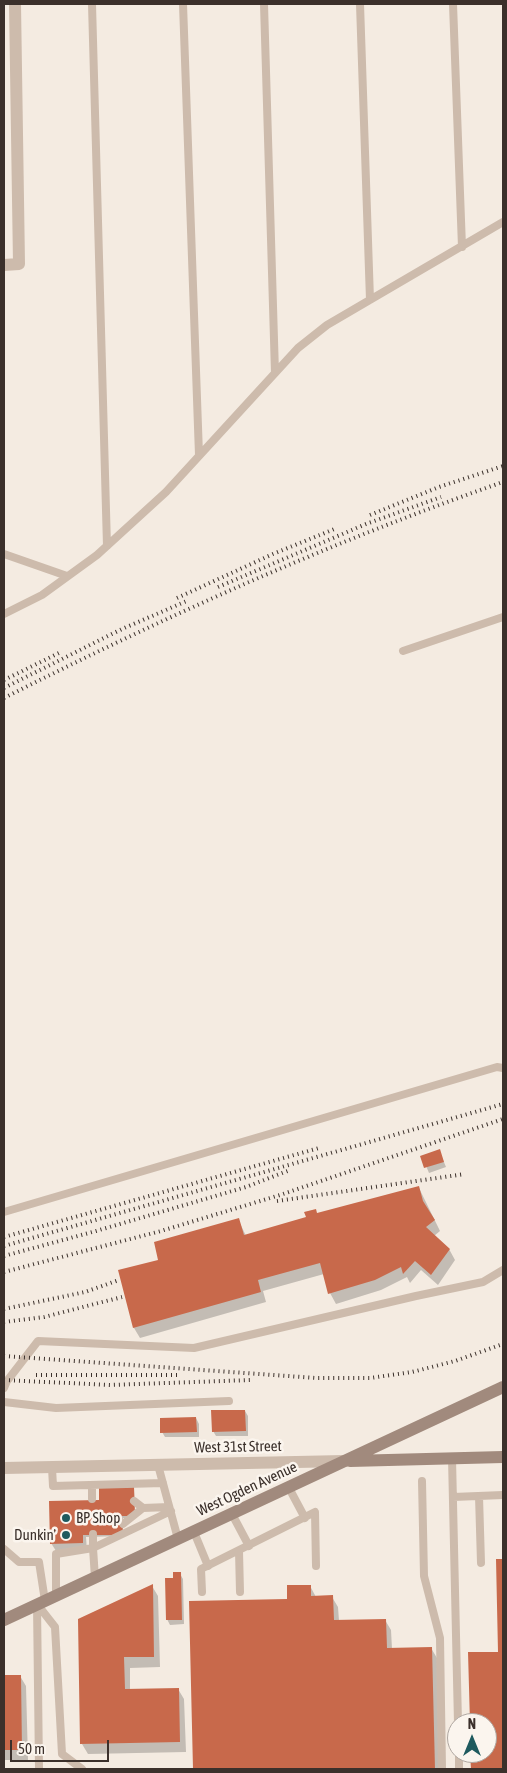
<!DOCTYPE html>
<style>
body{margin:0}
#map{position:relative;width:507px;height:1773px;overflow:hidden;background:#f4ebe1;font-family:"Asap Condensed",sans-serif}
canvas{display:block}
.frame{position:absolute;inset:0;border:5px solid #3b302b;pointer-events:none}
.north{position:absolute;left:447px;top:1713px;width:50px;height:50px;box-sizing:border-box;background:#fbf5ee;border:1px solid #aea6a0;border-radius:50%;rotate:0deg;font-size:14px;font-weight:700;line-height:20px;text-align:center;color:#3b302b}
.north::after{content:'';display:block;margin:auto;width:18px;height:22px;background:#1f5a5e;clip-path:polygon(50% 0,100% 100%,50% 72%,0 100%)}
.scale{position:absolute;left:10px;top:1740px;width:99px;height:22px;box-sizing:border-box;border:2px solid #3b302b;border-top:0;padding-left:6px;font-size:15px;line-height:18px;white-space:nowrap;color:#3b302b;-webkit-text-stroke:4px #fbf5ee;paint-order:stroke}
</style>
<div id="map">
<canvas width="507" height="1773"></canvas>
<div class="frame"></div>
<div class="north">N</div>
<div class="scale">50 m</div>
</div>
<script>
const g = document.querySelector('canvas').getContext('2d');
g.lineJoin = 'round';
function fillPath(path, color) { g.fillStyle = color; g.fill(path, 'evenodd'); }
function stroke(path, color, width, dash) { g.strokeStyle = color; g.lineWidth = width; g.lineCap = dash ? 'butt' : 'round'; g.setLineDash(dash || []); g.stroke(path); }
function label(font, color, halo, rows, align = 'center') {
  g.font = font + ' "Asap Condensed",sans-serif'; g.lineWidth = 5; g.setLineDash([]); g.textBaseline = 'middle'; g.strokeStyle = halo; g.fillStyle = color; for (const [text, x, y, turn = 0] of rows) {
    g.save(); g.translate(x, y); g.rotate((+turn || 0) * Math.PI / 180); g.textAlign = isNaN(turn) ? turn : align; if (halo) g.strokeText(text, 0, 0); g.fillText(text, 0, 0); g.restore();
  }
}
const shadow = new Path2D(`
 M439,1150L446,1167L429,1173L422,1156Z
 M419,1188L440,1231L434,1236L449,1249L455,1260L438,1285L421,1270L410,1283L407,1277L381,1290L336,1304L330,1293L324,1274L263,1291L266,1302L140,1338L134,1328L119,1271L160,1261L238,1219L246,1236Z
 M245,1411L248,1416V1436H216L213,1431Z
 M196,1418L199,1424V1437H165L162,1432Z
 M134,1488L135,1518H123V1536L86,1537L87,1551H56L51,1543L101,1501Z
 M503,1560V1769H472V1753H487V1723H471L500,1653L498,1561Z
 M180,1574L183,1579L184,1624L170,1625L167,1619L175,1579Z
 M152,1586L158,1596L160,1667L130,1668V1690L178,1689L184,1699L186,1752L88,1754L82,1744Z
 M310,1586L316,1597H332L338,1607L339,1621L385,1620L391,1630L392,1649L431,1648L437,1658L440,1769H194L190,1603L288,1600Z
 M4,1676H20L26,1686L28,1760H4Z`);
const building = new Path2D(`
 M440,1149L444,1162L424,1168L420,1156Z
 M419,1186L423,1201L435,1220L426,1227L450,1249L431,1275L415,1261L403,1274L401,1267L375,1280L328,1294L320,1263L258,1280L261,1292L133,1328L118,1270L158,1260L154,1242L239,1218L244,1235L306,1217L304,1212L316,1209L317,1213Z
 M211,1410H245L246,1431L212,1432Z
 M196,1417L197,1432L160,1433V1418Z
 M134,1487L135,1516H122L123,1535H83V1543L50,1544L49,1501L99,1500V1488Z
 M496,1559H503V1769H471L470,1753H487V1723H470L468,1652H498Z
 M173,1572H181L182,1620H166L165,1578H173Z
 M153,1584L154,1657H124L125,1689L179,1688L180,1742L80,1744L78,1619Z
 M287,1585H311V1596L333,1595L334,1620L386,1619L387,1648L432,1647L435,1769H193L189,1601L287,1599Z
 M4,1675H21L22,1750H4Z`);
const service = new Path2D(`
 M92,4L107,546
 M183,4L199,455
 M264,4L275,373
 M360,4L370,300
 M453,4L462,247
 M4,554L67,576
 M4,614L42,595L97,555L166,492L298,348L327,325L503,222
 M403,651L503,617
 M4,1212L497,1067L503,1068
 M4,1388L7,1381L38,1341L194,1348L416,1296L483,1282L503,1270
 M4,1402L56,1408L229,1401
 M452,1458L458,1723
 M158,1465L178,1539
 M52,1468L53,1486L163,1483
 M422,1481L424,1576L440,1638L442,1769
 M92,1485V1499
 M289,1488L305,1518
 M479,1496L481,1563
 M453,1497L503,1495
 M134,1501L143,1508
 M232,1514L249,1546
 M123,1524L143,1508L169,1507
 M194,1532L208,1566
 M93,1534V1548L171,1511
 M4,1549L19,1562H39L45,1601
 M239,1551L240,1592
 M202,1592L201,1569L315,1512L316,1566
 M56,1596V1554L93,1548L95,1578
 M37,1604L55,1627L62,1754L82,1769
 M37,1604L39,1769
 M459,1753V1769`);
const minor = new Path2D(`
 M4,265L19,264L15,4
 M4,1468L345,1461`);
const secondary = new Path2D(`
 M350,1461L503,1457
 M4,1620L503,1387`);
const rail = new Path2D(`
 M370,515L439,487L503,466
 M218,587L366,524L441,497
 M177,598L273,554L337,528
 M4,680L61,652
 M4,688L122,629L189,600
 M4,698C166,616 331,542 503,482
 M277,1201L465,1174
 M4,1237L319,1148
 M4,1246L503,1104
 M4,1256L96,1231L246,1187L290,1170
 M4,1272L161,1231L280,1195L503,1119
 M4,1309L85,1292L119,1280
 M4,1322L44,1317L122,1297
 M4,1356L316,1378H370L412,1372L455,1361L503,1344
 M36,1375H179
 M4,1380L110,1385L251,1380`);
const markers = [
 [66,1518,5,"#1f5a5e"],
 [66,1535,5,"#1f5a5e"]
];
const streetNames = [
 ["West 31st Street",238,1447,-1],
 ["West Ogden Avenue",247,1489,-25]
];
const poiNames = [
 ["BP Shop",76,1518],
 ["Dunkin'",56,1535,"right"]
];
fillPath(shadow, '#0003');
fillPath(building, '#c8694b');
stroke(service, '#cdbbac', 8);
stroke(minor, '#cdbbac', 12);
stroke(secondary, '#a18a7d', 12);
stroke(rail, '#3b302b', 4, [1, 4]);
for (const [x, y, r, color] of markers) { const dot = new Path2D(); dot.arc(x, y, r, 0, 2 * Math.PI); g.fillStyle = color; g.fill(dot); stroke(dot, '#fbf5ee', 2); }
label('15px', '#3b302b', '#fbf5ee', streetNames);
label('15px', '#3b302b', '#fbf5ee', poiNames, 'left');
</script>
